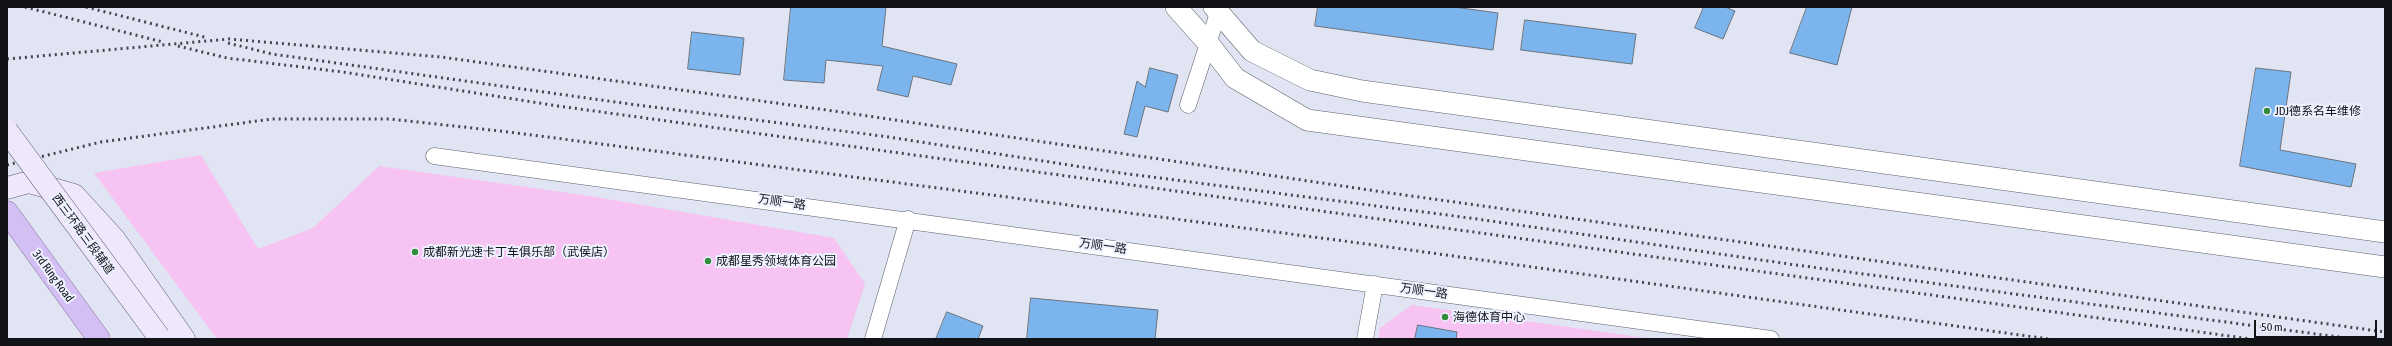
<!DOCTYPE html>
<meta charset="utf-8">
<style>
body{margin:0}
#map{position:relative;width:2392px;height:346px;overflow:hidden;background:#e1e4f2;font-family:"Asap Condensed",sans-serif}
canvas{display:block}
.frame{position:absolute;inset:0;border:8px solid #121317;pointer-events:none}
.scale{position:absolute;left:2254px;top:320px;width:123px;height:18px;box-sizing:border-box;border:2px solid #121317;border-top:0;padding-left:5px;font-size:12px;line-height:14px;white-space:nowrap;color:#121317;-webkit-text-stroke:3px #eef1ff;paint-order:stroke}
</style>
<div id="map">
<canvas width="2392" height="346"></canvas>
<div class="frame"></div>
<div class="scale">50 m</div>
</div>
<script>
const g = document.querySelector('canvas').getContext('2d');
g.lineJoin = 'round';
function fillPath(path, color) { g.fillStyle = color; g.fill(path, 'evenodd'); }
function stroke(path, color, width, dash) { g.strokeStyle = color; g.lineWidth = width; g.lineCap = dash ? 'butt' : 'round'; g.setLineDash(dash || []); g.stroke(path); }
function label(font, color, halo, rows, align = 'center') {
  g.font = font + ' "Asap Condensed","Noto Sans SC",sans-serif'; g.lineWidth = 4; g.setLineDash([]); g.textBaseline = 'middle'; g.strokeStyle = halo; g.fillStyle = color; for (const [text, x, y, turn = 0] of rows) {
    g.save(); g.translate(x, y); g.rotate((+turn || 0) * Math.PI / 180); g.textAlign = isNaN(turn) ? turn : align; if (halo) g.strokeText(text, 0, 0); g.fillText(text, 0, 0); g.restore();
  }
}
const green = new Path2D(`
 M201,155L258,249L313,228L379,166L590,196L834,238L865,284L847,339H217L94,173Z
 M1412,305L1653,339H1378L1380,328Z`);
const building = new Path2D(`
 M791,7H886L882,46L957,64L951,85L913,76L908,97L877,90L883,66L826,60L824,83L784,80Z
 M1318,7H1454L1498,13L1493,50L1315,26Z
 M1704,7H1725L1735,11L1723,39L1695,28Z
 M1807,7H1852L1837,65L1790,53Z
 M1525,20L1636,34L1632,64L1521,50Z
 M692,32L744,38L740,75L688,69Z
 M1150,68L1178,75L1168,112L1145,106L1137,137L1124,134L1137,81L1145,87Z
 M2256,68L2291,72L2280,150L2356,164L2351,187L2240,166Z
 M1031,298L1158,310L1155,339H1027Z
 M947,312L983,326L978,339H936Z
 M1418,325L1457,332L1456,339H1415Z`);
const minor = new Path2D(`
 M1188,105L1220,7
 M434,156L1771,339
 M873,339L908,219
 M1365,339L1375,284`);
const tertiary = new Path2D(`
 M1176,7L1208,43L1235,78L1307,120L2385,267
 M1214,7L1252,51L1310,80L1362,91L2385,232`);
const secondary = new Path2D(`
 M7,188L29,182L74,195L115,240L184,339`);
const trunk = new Path2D(`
 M7,212L99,339`);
const rail = new Path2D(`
 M25,7L163,42
 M86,7L208,38
 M228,43L272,54L637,105L882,136L1121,173L1470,218L1796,265L2354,339
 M178,46L227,58L343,72L558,106L2251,339
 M7,59L229,39L441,57L834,111L1383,192L2385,332
 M7,165L101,142L272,119H390L509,132L1367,244L2049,339`);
const secondaryBridge = new Path2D(`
 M7,131L159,337`);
const markers = [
 [2267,111,4,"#348d3d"],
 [415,252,4,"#348d3d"],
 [708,261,4,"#348d3d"],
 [1445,317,4,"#348d3d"]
];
const poiNames = [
 ["JDJ德系名车维修",2275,111],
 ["成都新光速卡丁车俱乐部（武侯店）",423,252],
 ["成都星秀领域体育公园",716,261],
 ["海德体育中心",1453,317]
];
const streetNames = [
 ["万顺一路",782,202,8],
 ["西三环路三段辅道",83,234,54],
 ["万顺一路",1103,246,8],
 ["3rd Ring Road",53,276,54],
 ["万顺一路",1424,291,8]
];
fillPath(green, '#f6c3f3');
fillPath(building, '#7cb4ee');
stroke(building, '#69737d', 1);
stroke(minor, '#5d606b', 17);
stroke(tertiary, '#5d606b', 22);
stroke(secondary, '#5d606b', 23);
stroke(trunk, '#8978a5', 23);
stroke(minor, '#fff', 16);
stroke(tertiary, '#fff', 21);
stroke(secondary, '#efe7fb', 22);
stroke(trunk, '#d4bff4', 22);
stroke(rail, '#45464d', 3, [2, 4]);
stroke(secondaryBridge, '#5d606b', 23, []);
stroke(secondaryBridge, '#efe7fb', 22);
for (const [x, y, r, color] of markers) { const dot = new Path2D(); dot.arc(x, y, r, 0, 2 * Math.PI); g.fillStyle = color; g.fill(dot); stroke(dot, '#eef1ff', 1.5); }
label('12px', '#121317', '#eef1ff', poiNames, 'left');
label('12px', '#121317', '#eef1ff', streetNames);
</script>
